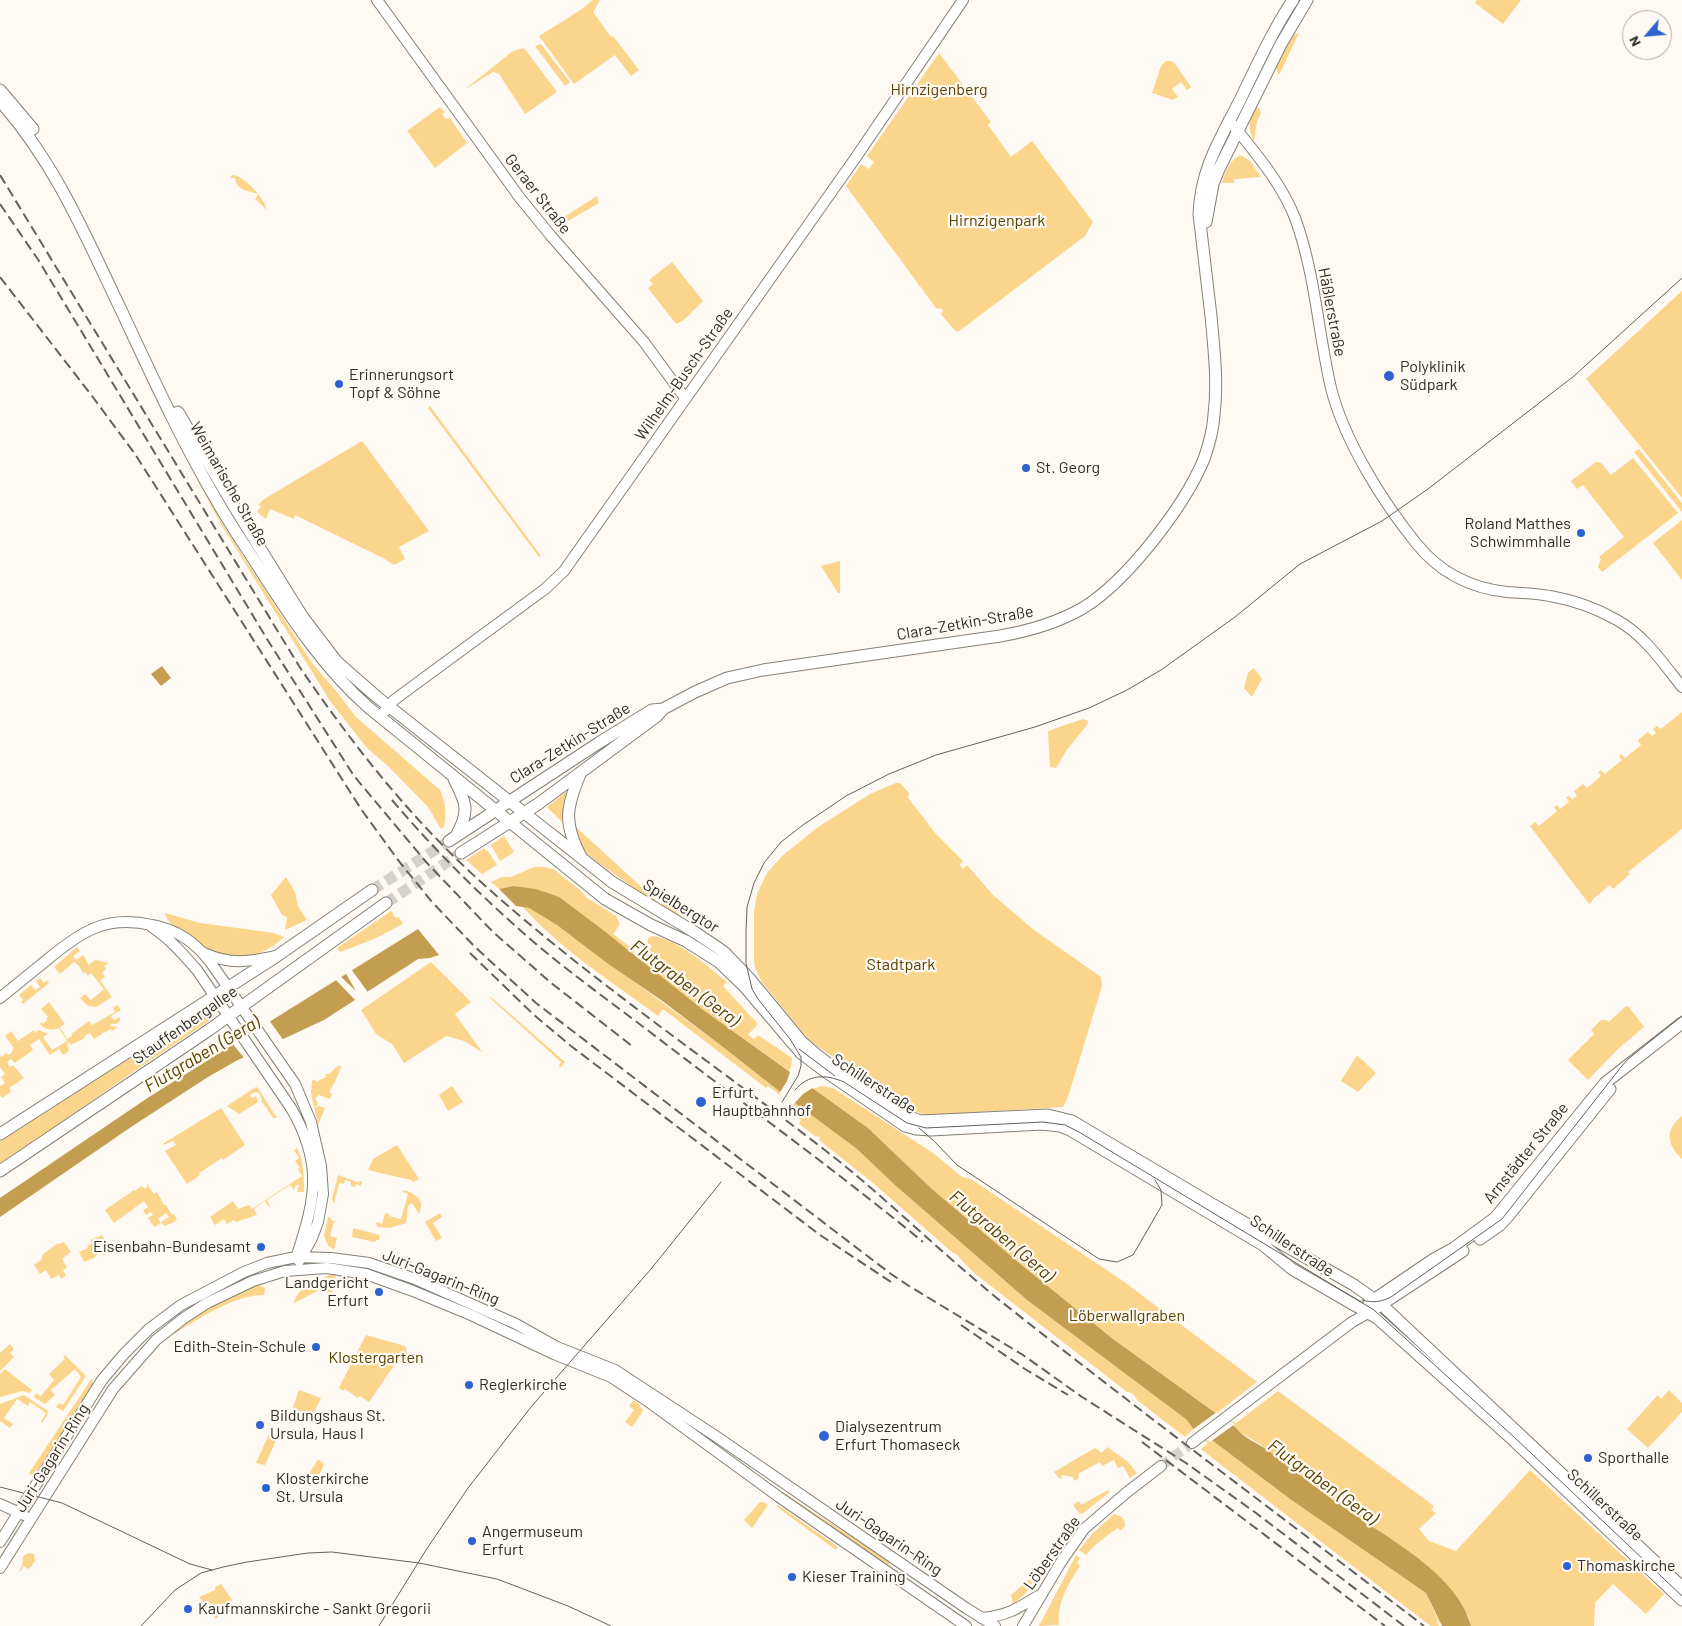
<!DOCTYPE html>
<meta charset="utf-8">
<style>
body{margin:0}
#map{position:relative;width:1682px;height:1626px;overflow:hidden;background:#fefaf3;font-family:Barlow,sans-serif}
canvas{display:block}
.north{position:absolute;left:1622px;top:10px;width:50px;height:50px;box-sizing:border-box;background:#fefaf3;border:1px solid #aca8a2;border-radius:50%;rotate:243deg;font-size:14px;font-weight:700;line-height:20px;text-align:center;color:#302d29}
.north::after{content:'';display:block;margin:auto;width:18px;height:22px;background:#2e62d0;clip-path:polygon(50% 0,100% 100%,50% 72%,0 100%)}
</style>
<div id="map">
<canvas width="1682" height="1626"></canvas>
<div class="north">N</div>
</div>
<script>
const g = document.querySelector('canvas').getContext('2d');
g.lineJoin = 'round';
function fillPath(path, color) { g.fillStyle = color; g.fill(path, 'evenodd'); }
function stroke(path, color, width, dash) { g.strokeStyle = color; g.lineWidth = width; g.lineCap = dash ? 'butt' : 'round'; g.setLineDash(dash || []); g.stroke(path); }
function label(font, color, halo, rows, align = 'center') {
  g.font = font + ' Barlow,sans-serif'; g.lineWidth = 4.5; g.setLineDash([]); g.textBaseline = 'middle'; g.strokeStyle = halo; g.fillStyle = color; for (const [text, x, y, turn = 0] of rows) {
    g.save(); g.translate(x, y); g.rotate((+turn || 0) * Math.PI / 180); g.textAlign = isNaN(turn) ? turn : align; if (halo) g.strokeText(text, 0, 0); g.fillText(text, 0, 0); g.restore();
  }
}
const green = new Path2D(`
 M593,0H600L593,12L611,37L613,36L639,70L631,76L615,55L574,84L539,36L579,11Z
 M1477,0H1521L1503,24L1475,3Z
 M1299,33L1279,75L1275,66L1291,36Z
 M541,44L570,82L565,86L535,46Z
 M524,48L557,92L525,114L499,74L493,72L464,90L513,51Z
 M939,53L991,122L988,125L1011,157L1032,141L1093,222L1085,236L958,332L954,330L941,314L943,311L941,308L938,309L936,308L846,186L861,164L869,169L874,162L867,156Z
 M1166,61H1172L1175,64L1191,87L1187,90L1181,82L1172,89L1178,97L1173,100L1152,93L1161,66Z
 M440,107L445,112L442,114L446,119L450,118L467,143L435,168L407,131Z
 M1255,107L1259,108L1261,113L1257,121L1254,141C1247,128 1249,120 1255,107Z
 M1241,155L1250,161L1261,177L1234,179V183H1222C1225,172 1230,159 1241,155Z
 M232,175C244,175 265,199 267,210L255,199L258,194C247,190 237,191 235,178H230Z
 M597,196L599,203L556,228L553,225L558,221Z
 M672,262L703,301L684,320L676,324L648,288L653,284L649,280Z
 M1682,291V498L1586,379Z
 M430,406L541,556L539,557L428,408Z
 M165,418L220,520L312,663L336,691L356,717L440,790C445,800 447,815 444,827L441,829L428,807L388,766L367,748L330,701L219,521Z
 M362,441L429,531L399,547L405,559L394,565L385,559L295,515L294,519L270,509L266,519L257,512L261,506L258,505L264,499Z
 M1639,449L1682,503V512L1634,452Z
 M1633,458L1678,513L1602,572L1598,567L1601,559L1599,557L1624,537L1583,485L1577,489L1571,481L1596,462L1601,463L1611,475Z
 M1682,520V580L1653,543Z
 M840,561V593H838L821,566Z
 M1254,668L1262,679L1252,697L1244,688L1248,673Z
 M1682,712V829L1628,872L1630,874L1613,889L1610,885L1593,899V900L1589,904L1530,826L1535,822L1539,826L1557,811L1554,807L1557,805L1560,809L1569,802L1566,797L1569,796L1572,799L1577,796L1574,791L1583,784L1587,788L1601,776L1598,772L1601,770L1605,774L1622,760L1619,756L1621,754L1625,758L1641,745L1638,740L1648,732L1652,736L1656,733L1653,729L1657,726L1661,729Z
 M1083,719L1088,721L1087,725L1066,751L1056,768L1050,767L1048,731Z
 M896,783H900L909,793L908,798L936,834L963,861L960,865L963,869L967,865L993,895L1034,930L1101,977L1102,986L1068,1097L1063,1107L930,1115L922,1114L907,1108L813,1043L804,1034L762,982L755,968L754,960V911L757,894L767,873L782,856L818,827L870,794Z
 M566,792H570L563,823L547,807Z
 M573,828H577L661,905L665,901L685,920L644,895L597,862L583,850Z
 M504,836L514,852L500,861L491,845Z
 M484,848L486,851H488L497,865L482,874L466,860Z
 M534,867H544L553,869L580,890L587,898L616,916L620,924L613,934L635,951L632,955L603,930L513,886L499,889L491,882L502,877H511Z
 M286,877L295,892L298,906L307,920L285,930L287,917L282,915L271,895Z
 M522,906L529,908L557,925L719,1044L779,1091L857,1149L896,1186L1027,1300L1187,1420L1194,1430L1213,1441L1290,1499L1426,1593L1440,1624L1436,1620L1439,1626H1431L1424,1621L1202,1450L1201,1449L1208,1443L1192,1430L1185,1437L1137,1400C1135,1395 1132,1392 1127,1392L973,1272L956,1254L953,1253L873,1183L819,1140L820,1137L815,1136L799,1124L801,1120L797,1117L801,1111L768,1086L766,1088L663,1009L658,1016C611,981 561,950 522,906Z
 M391,911L396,918L399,917L403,924L374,939L340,952L337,948Z
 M165,913L200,923L274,933L284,937C268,953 238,965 216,954C205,949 197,939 188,933C178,926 168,926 165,913Z
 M653,936C677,939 709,967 727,982L723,986L758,1024L748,1035L754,1039L758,1035L792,1058L791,1067L789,1071L702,1009L639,960L648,948L650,949L652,946L648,943V938Z
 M77,947L80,951L73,956L76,960L83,955L89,965L95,960L109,963L104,966L106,969L102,972L105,977L100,980L112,997L96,1007L88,1006L80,998L85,994L91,1000L104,989L91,973L88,976L85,972L83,973L79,966L74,962L60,974L54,967Z
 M431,962L471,1002L455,1014L482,1052L464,1041L446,1036L404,1063L392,1044L376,1034L361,1010Z
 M40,978L44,983L47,980L49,983L23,1004L21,1002L23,1000L19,995L31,985L35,990L40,987L36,981Z
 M491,997L565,1062L560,1068L559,1066L561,1062L490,998Z
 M49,1002L65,1024L60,1027L67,1039L72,1036L71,1034L89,1021L92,1025L115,1012L113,1008L117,1005L121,1010L111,1016L114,1020L120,1017V1021L116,1024H111L110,1026L117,1027L112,1031L111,1029L104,1033L102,1032V1034L94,1039L90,1033L84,1036L85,1038L71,1045L69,1042L67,1044L69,1049L68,1050L69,1051L63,1055L59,1049L50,1055L39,1039L30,1045L33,1050L15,1063L11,1059L7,1062L10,1067L13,1065L24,1078L9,1088L11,1092L2,1098L0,1095V1086L5,1083L1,1077L5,1074L0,1067V1055L1,1057L6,1053L9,1055L13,1051L12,1050L14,1048L5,1036L11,1031L18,1041L34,1030L35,1033L39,1030L48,1034L43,1037L52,1050L67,1041L59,1028C53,1031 44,1030 40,1024L42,1022L43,1024L47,1020L46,1019L48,1017L41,1009Z
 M1626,1006L1629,1007L1644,1027L1619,1048L1588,1080L1568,1060L1594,1034L1591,1030L1601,1020H1606L1609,1022Z
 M213,1013L215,1015L212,1019L136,1070L0,1165V1140L40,1113L190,1018Z
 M1357,1055L1376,1073L1358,1092L1341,1081Z
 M339,1065L341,1067L335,1082L329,1092L332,1094L330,1099L319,1095L315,1098L318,1104L314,1108L319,1106L325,1108L318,1125L311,1093L312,1081L315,1079L316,1082L326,1077L325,1074H329Z
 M452,1086L463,1102L448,1111L439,1095Z
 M821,1086L833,1088L933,1153L962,1177L971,1179L1123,1281L1256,1381L1257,1382L1218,1412L1236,1423L1278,1391L1434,1506L1431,1510L1436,1513L1419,1529L1429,1541L1456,1551L1530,1470L1664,1594L1646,1614L1613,1584L1595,1603L1594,1626H1471L1468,1615L1429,1567L1306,1480L1260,1444L1239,1432L1235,1427L1113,1339L1018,1262L932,1189L868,1128L813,1089Z
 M256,1087L258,1088L277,1118H273L263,1103L261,1102L262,1099L259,1093L255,1092L250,1095L252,1098L256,1096L258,1102L239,1114L227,1106Z
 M221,1108L245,1145L223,1160L222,1158L199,1173L200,1175L187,1184L165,1151L176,1145L173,1141L163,1145L164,1143Z
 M1682,1116V1159C1667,1145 1664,1130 1682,1116Z
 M397,1145L419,1179L413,1182L411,1180L368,1170L373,1159Z
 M297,1148C304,1161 304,1177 304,1192H297L299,1185H296L294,1190L290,1185L267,1200L270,1206L269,1207L265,1201L254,1209L257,1215L236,1222L234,1220L227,1224L224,1219L215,1225L210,1217L233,1201L238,1209L249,1205L252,1209L302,1176L298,1169L300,1168L295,1161L299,1158L294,1150Z
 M338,1175L357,1182L362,1181L361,1186L356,1184L355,1187L351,1186V1182L345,1180L344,1184L339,1183L334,1204L332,1199Z
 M147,1184L154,1194L157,1192L164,1205H166L172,1215L174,1214L177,1219L174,1222L164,1226L161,1222L169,1217L166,1213L158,1219L161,1223L154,1227L148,1218L153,1215L151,1212L146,1215L143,1210L148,1207L144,1201L114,1223L105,1210L134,1190L135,1191L142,1186L145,1189L147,1187Z
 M403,1190C415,1193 426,1200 419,1214L412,1203L408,1206L406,1223L390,1228L377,1227L376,1222L382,1224L385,1213L389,1214V1216L401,1219L408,1194L403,1192Z
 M440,1213L442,1217L433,1223L442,1238L436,1241L425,1222Z
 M328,1217L331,1218V1220L337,1222H334L330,1236L337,1238L334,1250L328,1245L324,1236Z
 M353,1228L380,1235L379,1240H376L375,1242L352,1237Z
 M102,1235L112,1251L104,1255L99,1253L94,1258L84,1262L79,1252L88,1248L87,1246L92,1243L90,1240Z
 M64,1242L71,1252L62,1259L67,1268L63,1270L66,1276L61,1279L59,1275L51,1279L46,1270L40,1274L34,1265L41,1260L43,1254L58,1243L59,1244Z
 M329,1275H336L332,1293L319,1290L294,1303C296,1288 317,1282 329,1275Z
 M256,1285L261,1286L265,1288L264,1295C231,1295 195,1322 167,1338C194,1315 223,1298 256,1285Z
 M366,1335L405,1346L408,1355L407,1366L397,1361L369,1402L360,1396L358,1398L345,1389L343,1391L339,1388Z
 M10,1344L14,1349L10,1353L14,1357L0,1371V1353Z
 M65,1355L86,1376L63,1411L56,1407L59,1403L63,1405L81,1377L75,1369L51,1390L55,1395L45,1404L34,1397L36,1393L41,1396L54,1380L49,1374L65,1359L63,1357Z
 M5,1369L32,1390L29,1393L22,1391L0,1397V1374Z
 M92,1378L93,1384L89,1392L34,1477L29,1473Z
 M299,1390L321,1398L310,1421L291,1413Z
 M1669,1390L1682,1403V1412L1648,1448L1627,1429L1658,1395L1661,1399Z
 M24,1395L48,1411L47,1413L48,1414L42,1423L41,1422L46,1413L30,1402L28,1406L17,1399L4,1418L13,1424L10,1428L0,1421V1404Z
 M634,1400L638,1403L643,1411L632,1427L625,1422L634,1410L629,1406Z
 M270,1432L278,1435V1436L265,1465L256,1463Z
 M1107,1447L1127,1461L1137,1473L1130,1478L1123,1466L1118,1468L1114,1460L1102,1466L1100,1462L1078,1474L1079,1478L1074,1481L1073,1477L1061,1475L1062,1478L1060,1479L1054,1472L1095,1448L1102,1453Z
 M318,1459L324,1464L315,1485L306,1479Z
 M1108,1490L1110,1492L1082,1514L1079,1513L1073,1505L1079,1501L1081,1505Z
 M786,1494C820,1518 856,1538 891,1562L888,1565L784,1496Z
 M760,1502H763L768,1505L752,1528L744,1520Z
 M778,1505L838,1547L836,1550L777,1507Z
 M1114,1514L1120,1516L1124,1520L1125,1526L1120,1531L1118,1528C1106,1536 1095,1544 1086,1555L1079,1550L1093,1533Z
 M29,1553L34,1554L35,1561L29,1569L24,1566L20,1572L19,1571L22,1566L23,1556Z
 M1076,1555L1080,1558L1077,1563L1080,1566C1068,1585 1057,1601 1059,1625L1039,1626Z
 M1043,1568L1024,1595L1013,1604L1011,1595Z
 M221,1584L232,1600L216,1619L199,1597L215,1590V1587Z`);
const water = new Path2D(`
 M162,666L171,678L161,686L151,674Z
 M513,886L536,889L559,897L603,930L702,1009L868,1128L932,1189L1018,1262L1113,1339L1235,1427C1243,1438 1258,1443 1269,1451C1297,1473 1325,1495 1355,1515C1394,1542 1458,1576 1471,1626H1442L1426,1593L1290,1499L1213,1441L1194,1430L1187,1420L1027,1300L896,1186L857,1149L779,1091L719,1044L661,1000L607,963L557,925L529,908L516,906L499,889Z
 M418,929L439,955L430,958L418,959L324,1020L236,1061L208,1077L134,1125L0,1217V1198L149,1097Z`);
const pier = new Path2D(`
 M351,969L370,995L357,1002L335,979L340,976L356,991L345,972Z
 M269,1020L284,1041L245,1059L232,1043Z
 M791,1069L814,1087L803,1094L793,1105L779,1094L787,1081Z
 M1217,1412L1235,1424L1210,1442L1192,1430Z`);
const tertiaryTunnel = new Path2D(`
 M1161,1466L1192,1443`);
const secondaryTunnel = new Path2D(`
 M372,890L449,841
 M386,903L461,853`);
const tertiary = new Path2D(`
 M377,0L520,198L551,236L644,342L685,398
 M1229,120C1253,150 1281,182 1295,218C1315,272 1318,332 1331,388C1344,440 1382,501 1416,543C1439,572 1469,588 1507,592C1521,593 1536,593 1550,596C1573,600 1596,608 1617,620C1644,635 1663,663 1682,687
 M380,717L394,700L545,589L564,571L854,160L963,0
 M152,927C170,939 183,954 197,970L291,1108C323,1163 316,1197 297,1255
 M204,953C230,965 249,962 275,956
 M0,998C16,985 32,972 48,959C82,931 106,915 152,925C178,930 195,942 211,963L295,1084L311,1122L321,1166L323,1194L318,1222L312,1238L299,1261
 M1192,1443L1352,1322L1368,1313
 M0,1504L24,1515
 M0,1542L102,1380L124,1354L149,1329L181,1305L244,1272L267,1263L296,1257L331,1258L369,1263L415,1279L516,1324L557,1347L615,1370L717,1437L966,1608L995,1626
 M0,1568L113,1389L156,1340L184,1318L207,1303L253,1281L285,1271L327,1268L366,1274L413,1291L471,1315L554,1354L611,1377L646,1400L779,1497L966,1626
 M981,1618C1006,1616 1017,1609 1038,1596
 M1023,1626L1061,1562L1084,1529L1126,1493L1161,1466`);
const secondary = new Path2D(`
 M0,90L33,129
 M0,101C56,164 86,237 122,312C152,376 181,440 217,501C231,526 248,550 263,574C294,622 325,669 368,707L605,899L651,925L686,941L719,962L744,986L801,1053L826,1072L905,1126L916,1129L931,1130L1042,1124L1060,1126L1070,1130L1263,1245L1292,1269L1377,1318L1512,1439L1682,1600
 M1206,222L1213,184L1219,169L1281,44L1307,0
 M178,412L235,508L302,616L337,662L377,697L612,882L696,933L724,952L749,978L801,1041C824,1063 853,1081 880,1098C893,1107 906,1117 921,1121L1048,1115L1072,1121L1212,1204L1354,1285L1382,1305L1682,1587
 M454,779C466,802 470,811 457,834
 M449,841L600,742L652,710L663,709L695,692L727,678L763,670L1000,636C1029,631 1057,623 1083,608C1127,581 1184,507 1204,459C1209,445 1213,430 1214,415C1218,382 1214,349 1211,316C1207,282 1203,248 1199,214C1201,166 1222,137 1242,96C1258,63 1273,30 1293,0
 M461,853L538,804L657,716L663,709
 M581,857C563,823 566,807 581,772
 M0,1134L277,956L372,890
 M0,1171L209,1030L386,903
 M1480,1239L1500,1225L1509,1215L1610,1089
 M1369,1303L1434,1259L1454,1248L1495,1218L1605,1083L1682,1023
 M1376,1308L1463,1251`);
const tram = new Path2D(`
 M799,1049L835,1076
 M795,1090C809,1074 825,1074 844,1082L907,1123L926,1128L1043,1122L1065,1125L1079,1132L1374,1310L1514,1437L1682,1596
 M782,1102L798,1076L801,1066V1057L790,1039L758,999L752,989L746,963V931L747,907L754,883L764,863L781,842L803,825L846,796L889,774L936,755L1035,727L1089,708L1127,690L1161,670L1235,617L1300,564L1382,521L1428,489L1574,376L1682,278
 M919,1128L934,1141L957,1165L1099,1259L1117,1262L1133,1255L1162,1205L1161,1190L1155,1180
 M1362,1300C1373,1303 1381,1302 1391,1297L1502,1219L1621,1067L1628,1059L1682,1016
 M0,1487L62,1503L190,1564L212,1570
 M141,1626L175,1590L201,1573L223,1567L247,1562L308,1553L332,1552L419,1563L497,1579L568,1606L611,1626
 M379,1626L426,1550L468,1488L531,1407L651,1269L721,1182`);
const rail = new Path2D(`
 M0,175L299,666C352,744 411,819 481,882C594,984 721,1068 840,1162C894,1206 944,1255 998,1299C1138,1410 1282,1517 1424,1626
 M0,204L39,261L267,639L354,776L427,863L493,932L550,982L632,1046
 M0,277L92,396L135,454L361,809L398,860L432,902L475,947L536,1003L891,1274L909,1286L1023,1355L1082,1397L1186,1463L1256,1513L1404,1626
 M392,800C436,852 485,900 536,944C573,975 612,1003 650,1032C741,1102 834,1169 923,1242
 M470,953L534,1015L571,1046L820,1235L891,1282
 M961,1325L1025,1369L1068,1395
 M1142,1442L1385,1626`);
const markers = [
 [1389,376,6,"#2e62d0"],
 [339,384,5,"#2e62d0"],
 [1026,468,5,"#2e62d0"],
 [1581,533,5,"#2e62d0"],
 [701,1102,6,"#2e62d0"],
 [261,1247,5,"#2e62d0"],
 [379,1292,5,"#2e62d0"],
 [316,1347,5,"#2e62d0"],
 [469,1385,5,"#2e62d0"],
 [260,1425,5,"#2e62d0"],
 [824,1436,6,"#2e62d0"],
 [1588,1458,5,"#2e62d0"],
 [266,1488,5,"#2e62d0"],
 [472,1541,5,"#2e62d0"],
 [1567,1566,5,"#2e62d0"],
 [792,1577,5,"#2e62d0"],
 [188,1609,5,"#2e62d0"]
];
const parkNames = [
 ["Hirnzigenberg",939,90],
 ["Hirnzigenpark",997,221],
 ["Stadtpark",901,965],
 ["Löberwallgraben",1127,1316],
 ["Klostergarten",376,1358]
];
const streetNames = [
 ["Geraer Straße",538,194,52],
 ["Häßlerstraße",1332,312,79],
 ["Wilhelm-Busch-Straße",684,374,-55],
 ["Weimarische Straße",229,484,60],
 ["Clara-Zetkin-Straße",965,623,-10],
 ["Clara-Zetkin-Straße",570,743,-32],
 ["Spielbergtor",681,906,32],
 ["Stauffenbergallee",185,1025,-35],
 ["Schillerstraße",874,1084,33],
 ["Arnstädter Straße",1526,1153,-51],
 ["Schillerstraße",1292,1246,34],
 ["Juri-Gagarin-Ring",441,1277,22],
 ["Juri-Gagarin-Ring",52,1458,-58],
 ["Schillerstraße",1605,1505,43],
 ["Juri-Gagarin-Ring",889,1537,34],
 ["Löberstraße",1052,1553,-55]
];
const poiNames = [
 ["Polyklinik",1400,367],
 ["Südpark",1400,385],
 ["Erinnerungsort",349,375],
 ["Topf & Söhne",349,393],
 ["St. Georg",1036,468],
 ["Roland Matthes",1571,524,"right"],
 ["Schwimmhalle",1571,542,"right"],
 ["Erfurt",712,1093],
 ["Hauptbahnhof",712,1111],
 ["Eisenbahn-Bundesamt",251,1247,"right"],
 ["Landgericht",369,1283,"right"],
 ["Erfurt",369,1301,"right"],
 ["Edith-Stein-Schule",306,1347,"right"],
 ["Reglerkirche",479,1385],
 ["Bildungshaus St.",270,1416],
 ["Ursula, Haus I",270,1434],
 ["Dialysezentrum",835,1427],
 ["Erfurt Thomaseck",835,1445],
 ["Sporthalle",1598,1458],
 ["Klosterkirche",276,1479],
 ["St. Ursula",276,1497],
 ["Angermuseum",482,1532],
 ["Erfurt",482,1550],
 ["Thomaskirche",1577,1566],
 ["Kieser Training",802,1577],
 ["Kaufmannskirche - Sankt Gregorii",198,1609]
];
const waterNames = [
 ["Flutgraben (Gera)",685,983,37],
 ["Flutgraben (Gera)",202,1054,-31],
 ["Flutgraben (Gera)",1002,1236,40],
 ["Flutgraben (Gera)",1323,1482,36]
];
fillPath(green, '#fbd58c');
fillPath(water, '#c49e50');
fillPath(pier, '#fefaf3');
stroke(tertiaryTunnel, '#d5d1cb', 10, [10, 5]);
stroke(secondaryTunnel, '#d5d1cb', 11, [11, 5.5]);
stroke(tertiary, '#868076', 12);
stroke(secondary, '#868076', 13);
stroke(tertiary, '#fff', 10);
stroke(secondary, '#fff', 11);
stroke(tram, '#64615c', 1);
stroke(rail, '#64615c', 2, [10, 5]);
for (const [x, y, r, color] of markers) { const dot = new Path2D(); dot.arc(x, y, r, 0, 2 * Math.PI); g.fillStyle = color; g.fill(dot); stroke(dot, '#fefaf3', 2); }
label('16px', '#5c4100', '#fefaf3', parkNames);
label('16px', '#302d29', '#fefaf3', streetNames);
label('16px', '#302d29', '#fefaf3', poiNames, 'left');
label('italic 18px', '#5b4000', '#fefaf3', waterNames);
</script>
